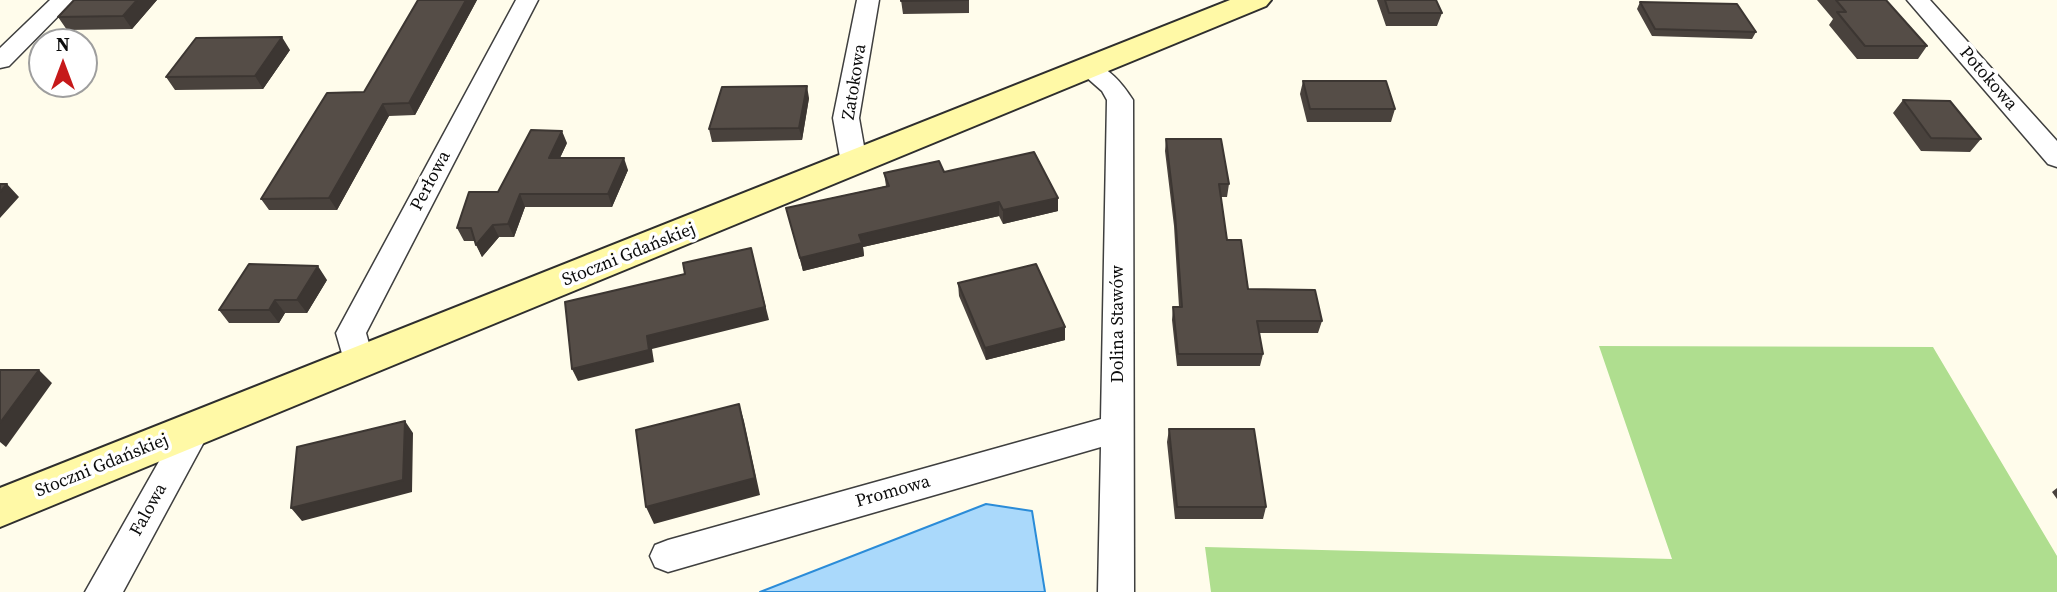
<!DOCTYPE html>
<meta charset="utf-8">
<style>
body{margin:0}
#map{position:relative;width:2057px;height:592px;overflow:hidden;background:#fffceb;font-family:"Source Serif 4",serif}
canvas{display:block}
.north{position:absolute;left:28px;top:28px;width:70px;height:70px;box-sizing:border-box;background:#fff;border:2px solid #9e9e9e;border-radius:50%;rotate:0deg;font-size:19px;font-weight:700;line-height:28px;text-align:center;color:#0c0c0c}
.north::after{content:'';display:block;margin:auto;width:24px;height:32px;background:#c6191a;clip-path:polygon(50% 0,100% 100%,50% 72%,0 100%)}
</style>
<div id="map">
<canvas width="2057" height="592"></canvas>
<div class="north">N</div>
</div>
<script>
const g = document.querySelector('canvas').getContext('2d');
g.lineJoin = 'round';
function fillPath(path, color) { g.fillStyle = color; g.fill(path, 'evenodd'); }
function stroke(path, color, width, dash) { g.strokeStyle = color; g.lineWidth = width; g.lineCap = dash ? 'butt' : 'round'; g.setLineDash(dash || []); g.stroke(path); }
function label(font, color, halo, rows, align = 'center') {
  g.font = font + ' "Source Serif 4",serif'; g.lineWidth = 7; g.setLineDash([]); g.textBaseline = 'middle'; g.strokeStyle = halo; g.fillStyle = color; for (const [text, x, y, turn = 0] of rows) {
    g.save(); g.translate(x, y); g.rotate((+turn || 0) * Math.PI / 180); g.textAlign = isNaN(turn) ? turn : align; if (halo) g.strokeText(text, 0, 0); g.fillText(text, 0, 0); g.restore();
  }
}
const forest = new Path2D(`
 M1599,346L1933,347L2057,556V592H1211L1205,547L1672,559Z`);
const water = new Path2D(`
 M986,504L1032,511L1045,592H760Z`);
const street = new Path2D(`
 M50,0H74L9,66L0,68V48Z
 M516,0H538L366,333L375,365L370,374L359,377L348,374L336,333Z
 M857,0H879L859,118L867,163L863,169L854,172L845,169L841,163L833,118Z
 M1907,0H1930L2057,141V167L2048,164Z
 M1089,62C1109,67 1122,83 1133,100L1134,592H1098L1101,447L668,572L655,567L650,556L655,545L668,540L1101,419L1107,100L1102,91L1077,69L1080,64Z
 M195,416L207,419L211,429L123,592H85L183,419Z`);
const secondary = new Path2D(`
 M1230,0H1271L1266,6L0,527V488Z`);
const wall = new Path2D(`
 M74,0H157L132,29L67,30L58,17Z
 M418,0H477L415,115L389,116L337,210H269L261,199L364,92Z
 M901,0H969V13L903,14Z
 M1377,0H1436L1442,13L1437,26H1386Z
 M1817,0H1886L1927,46L1918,59H1857L1829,25L1833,19Z
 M1640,2L1756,32L1752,39L1652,36L1637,9Z
 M290,50L263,89L175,90L166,77Z
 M1303,81L1395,109L1391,122H1307L1300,94Z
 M809,98L802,140L712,142L709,129Z
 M1903,100L1981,139L1970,152L1921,151L1893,113Z
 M1166,139L1229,184L1227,197H1221L1227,240L1248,289L1322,321L1318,333H1259L1263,354L1260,366H1177L1172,320L1173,307H1179L1174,226L1165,151Z
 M567,143L560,158L628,170L612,207H525L514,237H499L482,257L475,241H464L457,228L498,192Z
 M944,172L1058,198V211L1003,224L999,216L863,247L864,256L803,271L786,208L886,186L884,173Z
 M327,280L307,313H285L279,323H229L219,310Z
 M958,283L1065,327V340L986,360L959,296Z
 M1169,429L1266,507L1263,519H1175L1167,442Z
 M2057,488V499L2052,492Z`);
const shadedWall = new Path2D(`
 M137,0H157L132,29L123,16Z
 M466,0H477L415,115L409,103Z
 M282,37L290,50L263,89L255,76Z
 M807,86L809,98L802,140L799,128Z
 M383,104L389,116L337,210L329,198Z
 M562,131L567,143L554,170L549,158Z
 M624,158L628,170L612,207L608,194Z
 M7,184L19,197L0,218V192Z
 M520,194L525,207L514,237L508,224Z
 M1058,198V211L1003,224V210Z
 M999,202V216L863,247L864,256L803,271L800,258L859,235Z
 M493,225L499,237L482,257L476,245Z
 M751,248L769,320L652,349L654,362L578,381L572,369L647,336Z
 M318,266L327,280L307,313L297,300Z
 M275,300L285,313L279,323L269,310Z
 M1065,327V340L986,360L985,348Z
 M39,370L52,383L6,447L0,442V423Z
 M739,404L744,421L760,495L654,524L646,507Z
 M405,421L413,433L412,492L302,521L291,508Z`);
const building = new Path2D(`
 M74,0H137L123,16L58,17Z
 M418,0H466L409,103L383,104L329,198L261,199L327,93L364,92Z
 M901,0H968L901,1Z
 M1385,0H1436L1442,13H1389Z
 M1836,0H1886L1927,46H1865L1837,12H1846Z
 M1640,2L1737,4L1756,32L1655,29Z
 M282,37L255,76L166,77L196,38Z
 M1303,81H1386L1395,109H1310Z
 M807,86L799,128L709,129L722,87Z
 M1903,100L1950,101L1981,139L1931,138Z
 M531,130L562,131L549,158H624L608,194H520L508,224L493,225L476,245L471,228H457L469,192H498Z
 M1166,139H1221L1229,184H1219L1227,240H1241L1248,289L1315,290L1322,321H1257L1263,354H1178L1173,307H1182L1175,214Z
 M1034,152L1058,198L1003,210L999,202L859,235L862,243L800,258L786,208L889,186L884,173L939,161L944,172Z
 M0,184H7L0,192Z
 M751,248L765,307L647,336L649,350L572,369L565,302L685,274L683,263Z
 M249,264L318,266L297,300H275L269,310H219Z
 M1036,264L1065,327L985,348L958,283Z
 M0,370H39L0,423Z
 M739,404L755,478L646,507L636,430Z
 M405,421L403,480L291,508L297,447Z
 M1169,429H1254L1266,507H1177Z`);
const streetNames = [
 ["Potokowa",1988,79,49],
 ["Zatokowa",855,82,-81],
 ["Perłowa",431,181,-62],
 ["Stoczni Gdańskiej",629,255,-22],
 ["Dolina Stawów",1118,324,-90],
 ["Stoczni Gdańskiej",102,466,-22],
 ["Promowa",893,492,-16],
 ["Falowa",149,510,-61]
];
fillPath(forest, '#afde8f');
fillPath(water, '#aad9fb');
stroke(water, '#2b8cd8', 2);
stroke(street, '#3f3f3f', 3);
stroke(secondary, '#2e2e2e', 4);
fillPath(street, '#fff');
fillPath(secondary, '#fff9a6');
fillPath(wall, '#49423d');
fillPath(shadedWall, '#3c3632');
fillPath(building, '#554d47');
stroke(building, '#3c3632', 2);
label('18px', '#0c0c0c', '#fff', streetNames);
</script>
